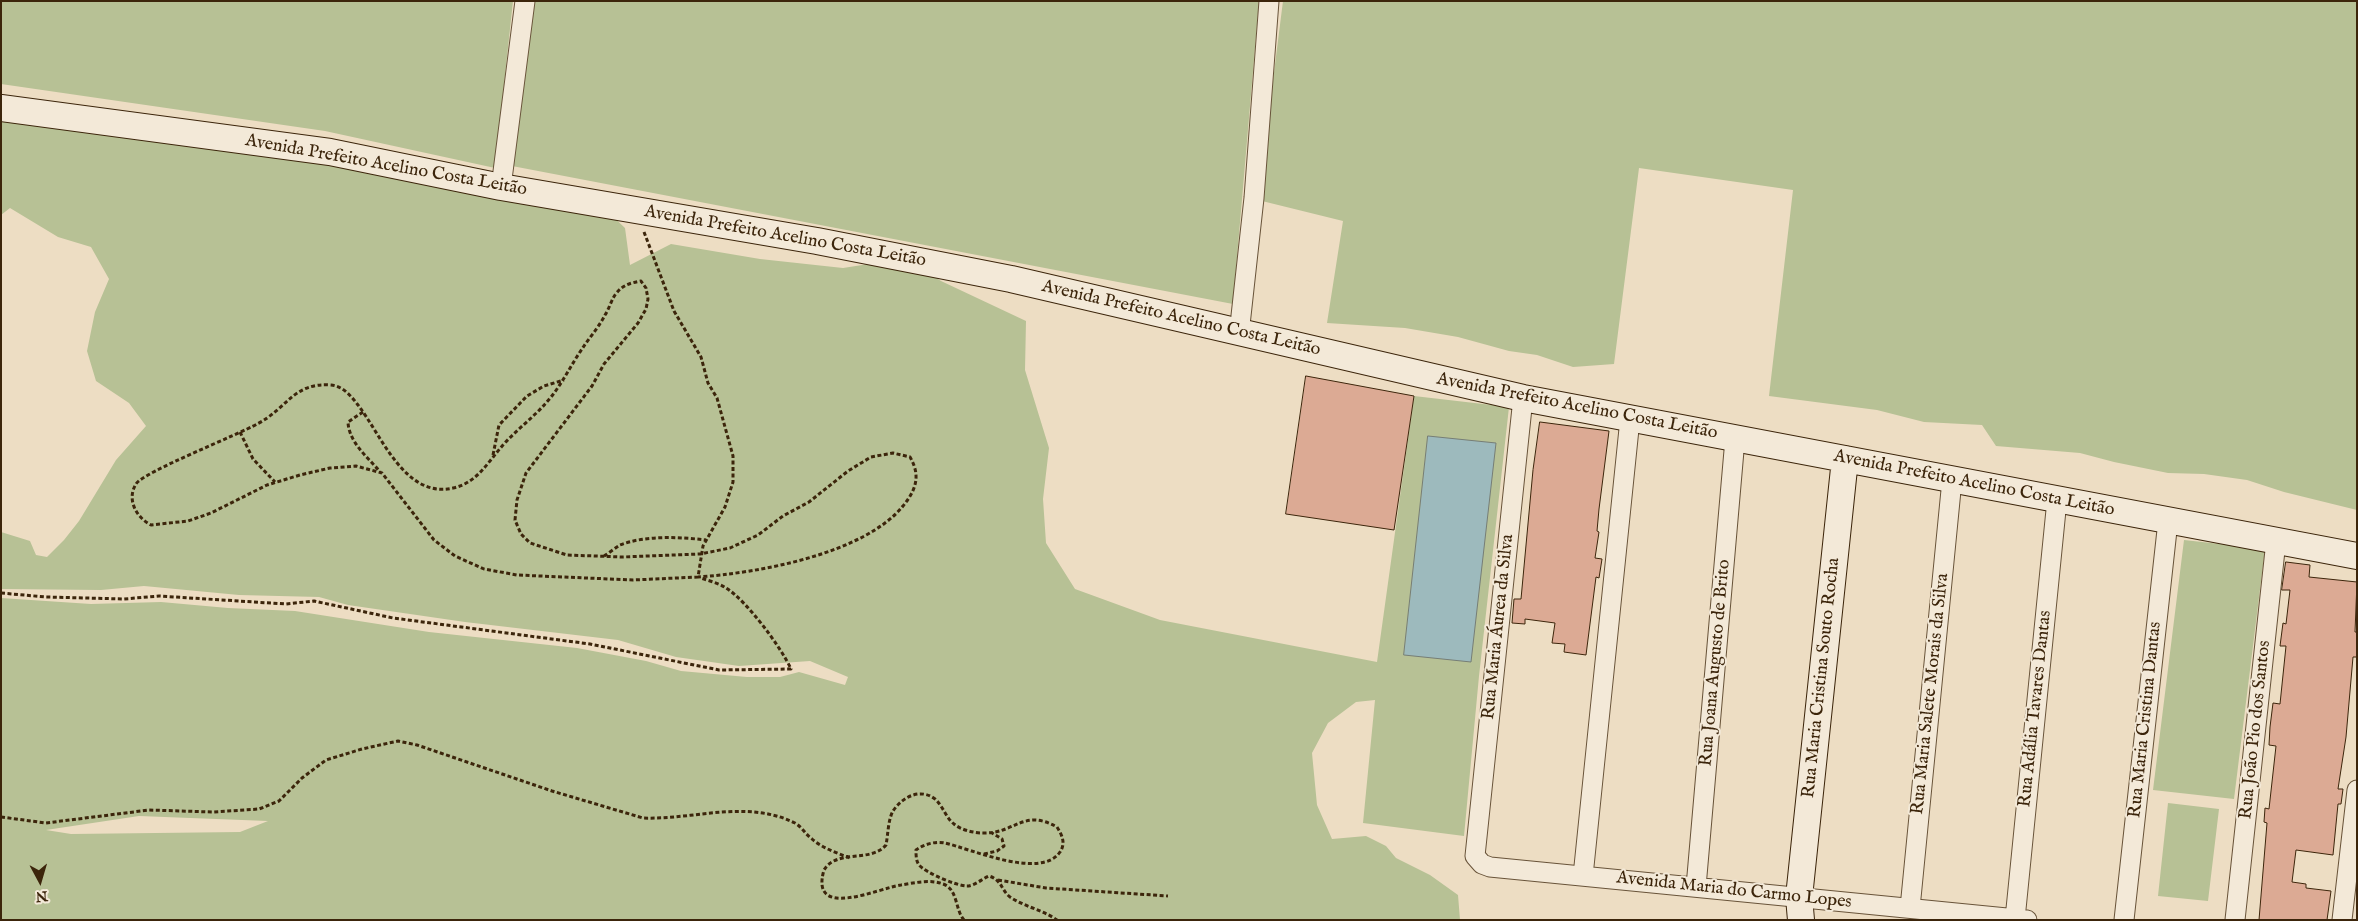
<!DOCTYPE html>
<meta charset="utf-8">
<style>
body{margin:0}
#map{position:relative;width:2358px;height:921px;overflow:hidden;background:#edddc3;font-family:"IM FELL English",serif}
canvas{display:block}
.frame{position:absolute;inset:0;border:2px solid #3c250b;pointer-events:none}
.north{position:absolute;left:15px;top:856px;width:50px;height:50px;-webkit-text-stroke:4px #f3e9d8;paint-order:stroke;rotate:174deg;font-size:14px;font-weight:700;line-height:20px;text-align:center;color:#3c250b}
.north::after{content:'';display:block;margin:auto;width:18px;height:22px;background:#3c250b;clip-path:polygon(50% 0,100% 100%,50% 72%,0 100%)}
</style>
<div id="map">
<canvas width="2358" height="921"></canvas>
<div class="frame"></div>
<div class="north">N</div>
</div>
<script>
const g = document.querySelector('canvas').getContext('2d');
g.lineJoin = 'round';
function fillPath(path, color) { g.fillStyle = color; g.fill(path, 'evenodd'); }
function stroke(path, color, width, dash) { g.strokeStyle = color; g.lineWidth = width; g.lineCap = dash ? 'butt' : 'round'; g.setLineDash(dash || []); g.stroke(path); }
function label(font, color, halo, rows, align = 'center') {
  g.font = font + ' "IM FELL English",serif'; g.lineWidth = 4; g.setLineDash([]); g.textBaseline = 'middle'; g.strokeStyle = halo; g.fillStyle = color; for (const [text, x, y, turn = 0] of rows) {
    g.save(); g.translate(x, y); g.rotate((+turn || 0) * Math.PI / 180); g.textAlign = isNaN(turn) ? turn : align; if (halo) g.strokeText(text, 0, 0); g.fillText(text, 0, 0); g.restore();
  }
}
const green = new Path2D(`
 M1,1H513L495,168L325,131L1,84Z
 M535,1H1259L1233,304L512,166Z
 M1283,1H2357V510L2284,492L2247,480L2204,474L2168,473L2114,462L2080,453L1996,446L1982,425L1924,422L1877,410L1769,396L1793,190L1639,168L1614,364L1573,367L1537,355L1509,351L1458,337L1405,328L1327,323L1343,221L1262,201L1270,104Z
 M1,114L58,120L604,208L625,228L630,265L671,244L760,259L843,268L888,261L914,263L941,281L1026,321L1025,370L1049,448L1043,499L1046,543L1075,589L1160,620L1377,662L1414,396L1509,407L1479,676L1464,836L1363,823L1375,700L1356,702L1328,723L1312,753L1317,805L1332,839L1366,836L1386,846L1396,858L1430,875L1458,895L1460,920H1V598L91,604L161,602L228,608L295,611L429,632L577,648L646,661L681,671L747,677H780L799,672L845,685L848,677L810,661L739,666L676,657L618,640L465,622L348,605L319,597L239,595L144,586L101,590L1,589V532L30,541L36,555L47,557L64,540L79,521L116,460L146,426L129,403L96,381L87,351L95,312L109,279L91,247L58,237L10,208L1,215ZM139,816L268,821L240,832L71,834L46,830Z
 M2184,540L2265,549L2234,799L2153,790Z
 M2168,803L2219,809L2208,901L2158,896Z`);
const water = new Path2D(`
 M1428,436L1496,443L1471,662L1404,655Z`);
const building = new Path2D(`
 M1306,376L1414,396L1394,530L1286,514Z
 M1540,422L1609,431L1599,509L1597,531L1599,532L1595,558L1602,559L1599,578L1596,577L1586,655L1564,652L1565,644L1552,643L1555,623L1525,619V624L1512,623L1514,599H1521L1533,470Z
 M2286,562L2310,565L2309,577L2357,582L2355,632H2357V657H2353L2346,737L2338,789H2343L2341,804H2338L2333,855L2296,850L2292,882L2306,884V888L2331,891L2327,920H2259L2267,823L2264,822L2265,808L2269,809L2276,746L2269,745L2270,727L2273,703L2280,704L2286,646H2280L2283,623L2286,624L2290,590H2282Z`);
const path = new Path2D(`
 M644,232L674,311L701,357L708,383L717,398L733,456V482L725,507L703,546L698,577L633,580L517,575L484,569L455,556L434,540L382,473L356,466L330,468L300,475L267,485L211,513L188,521L151,525C137,518 126,500 136,484C143,472 238,435 257,424C287,409 293,382 331,385C343,386 351,396 358,405C382,436 405,499 453,488C477,483 488,462 503,445C518,428 536,416 551,397C563,382 571,365 582,349C589,338 599,327 605,315C609,309 611,301 615,295C622,285 630,283 641,281L646,288L648,299L646,309L638,323L604,364L592,386L526,473L517,500L515,520L521,534L530,543L567,555L623,557L700,554L730,548L758,535L783,516L809,502L848,471L871,457L893,453L910,457C921,476 916,490 903,506C864,554 758,573 698,577
 M363,412L348,422C349,443 368,457 381,473
 M240,432L253,459L275,482
 M493,455L499,425L527,396L544,386L564,380
 M604,556C609,553 615,548 620,545C646,535 679,537 706,540
 M1,593L46,597L124,599L159,596L286,604L314,601L393,618L590,644L719,670L791,669C781,647 746,600 726,588C719,583 709,581 701,578
 M1,817L46,823L149,810L213,812L259,809L279,801L302,778L326,760L362,749L398,741L417,745L552,791L643,818C694,820 746,799 795,823C802,827 806,835 812,839C822,848 837,853 850,858
 M984,854L997,851L1004,846L1002,839L992,833
 M998,880L1046,888L1168,896
 M964,920C955,910 958,889 943,884C931,879 913,883 901,885C879,888 809,921 824,870C836,849 871,863 886,845C888,835 888,820 893,811C903,796 921,788 935,799C943,806 946,818 954,824C961,830 974,833 983,833C1015,834 1023,808 1057,827C1062,835 1066,843 1060,852C1041,880 971,849 945,843C936,841 924,844 916,850C916,855 916,861 919,865C926,873 957,886 967,886C974,886 982,879 989,876C1002,880 1001,890 1010,897C1025,907 1043,910 1057,920`);
const street = new Path2D(`
 M501,187L525,1
 M1239,334L1254,198L1269,1
 M1523,398L1477,837L1475,856L1482,864L1490,867L2027,920
 M1583,876L1630,419
 M1696,887L1735,439
 M1910,908L1952,480
 M2015,919L2057,500
 M2124,920L2168,521
 M2235,920L2276,541
 M2342,920L2357,790`);
const secondary = new Path2D(`
 M1,108L330,152L501,187L817,241L1011,279L1523,398L2357,556
 M1801,920L1799,897L1845,459`);
const streetNames = [
 ["Avenida Prefeito Acelino Costa Leitão",386,166,10],
 ["Avenida Prefeito Acelino Costa Leitão",785,237,10],
 ["Avenida Prefeito Acelino Costa Leitão",1181,319,13],
 ["Avenida Prefeito Acelino Costa Leitão",1577,407,11],
 ["Avenida Prefeito Acelino Costa Leitão",1974,484,11],
 ["Rua Maria Áurea da Silva",1499,627,-84],
 ["Rua Joana Augusto de Brito",1716,663,-85],
 ["Rua Maria Cristina Souto Rocha",1822,678,-84],
 ["Rua Maria Salete Morais da Silva",1931,694,-84],
 ["Rua Adália Tavares Dantas",2036,709,-84],
 ["Rua Maria Cristina Dantas",2146,720,-84],
 ["Rua João Pio dos Santos",2256,730,-84],
 ["Avenida Maria do Carmo Lopes",1734,891,6]
];
fillPath(green, '#b7c195');
fillPath(water, '#9dbabd');
stroke(water, '#767e76', 1);
fillPath(building, '#dcaa94');
stroke(building, '#3c250b', 1);
stroke(street, '#685339', 21);
stroke(secondary, '#3c250b', 28);
stroke(path, '#3c250b', 3, [4, 2.5]);
stroke(street, '#f3e9d8', 19);
stroke(secondary, '#f3e9d8', 26);
label('18px', '#3c250b', '#f3e9d8', streetNames);
</script>
